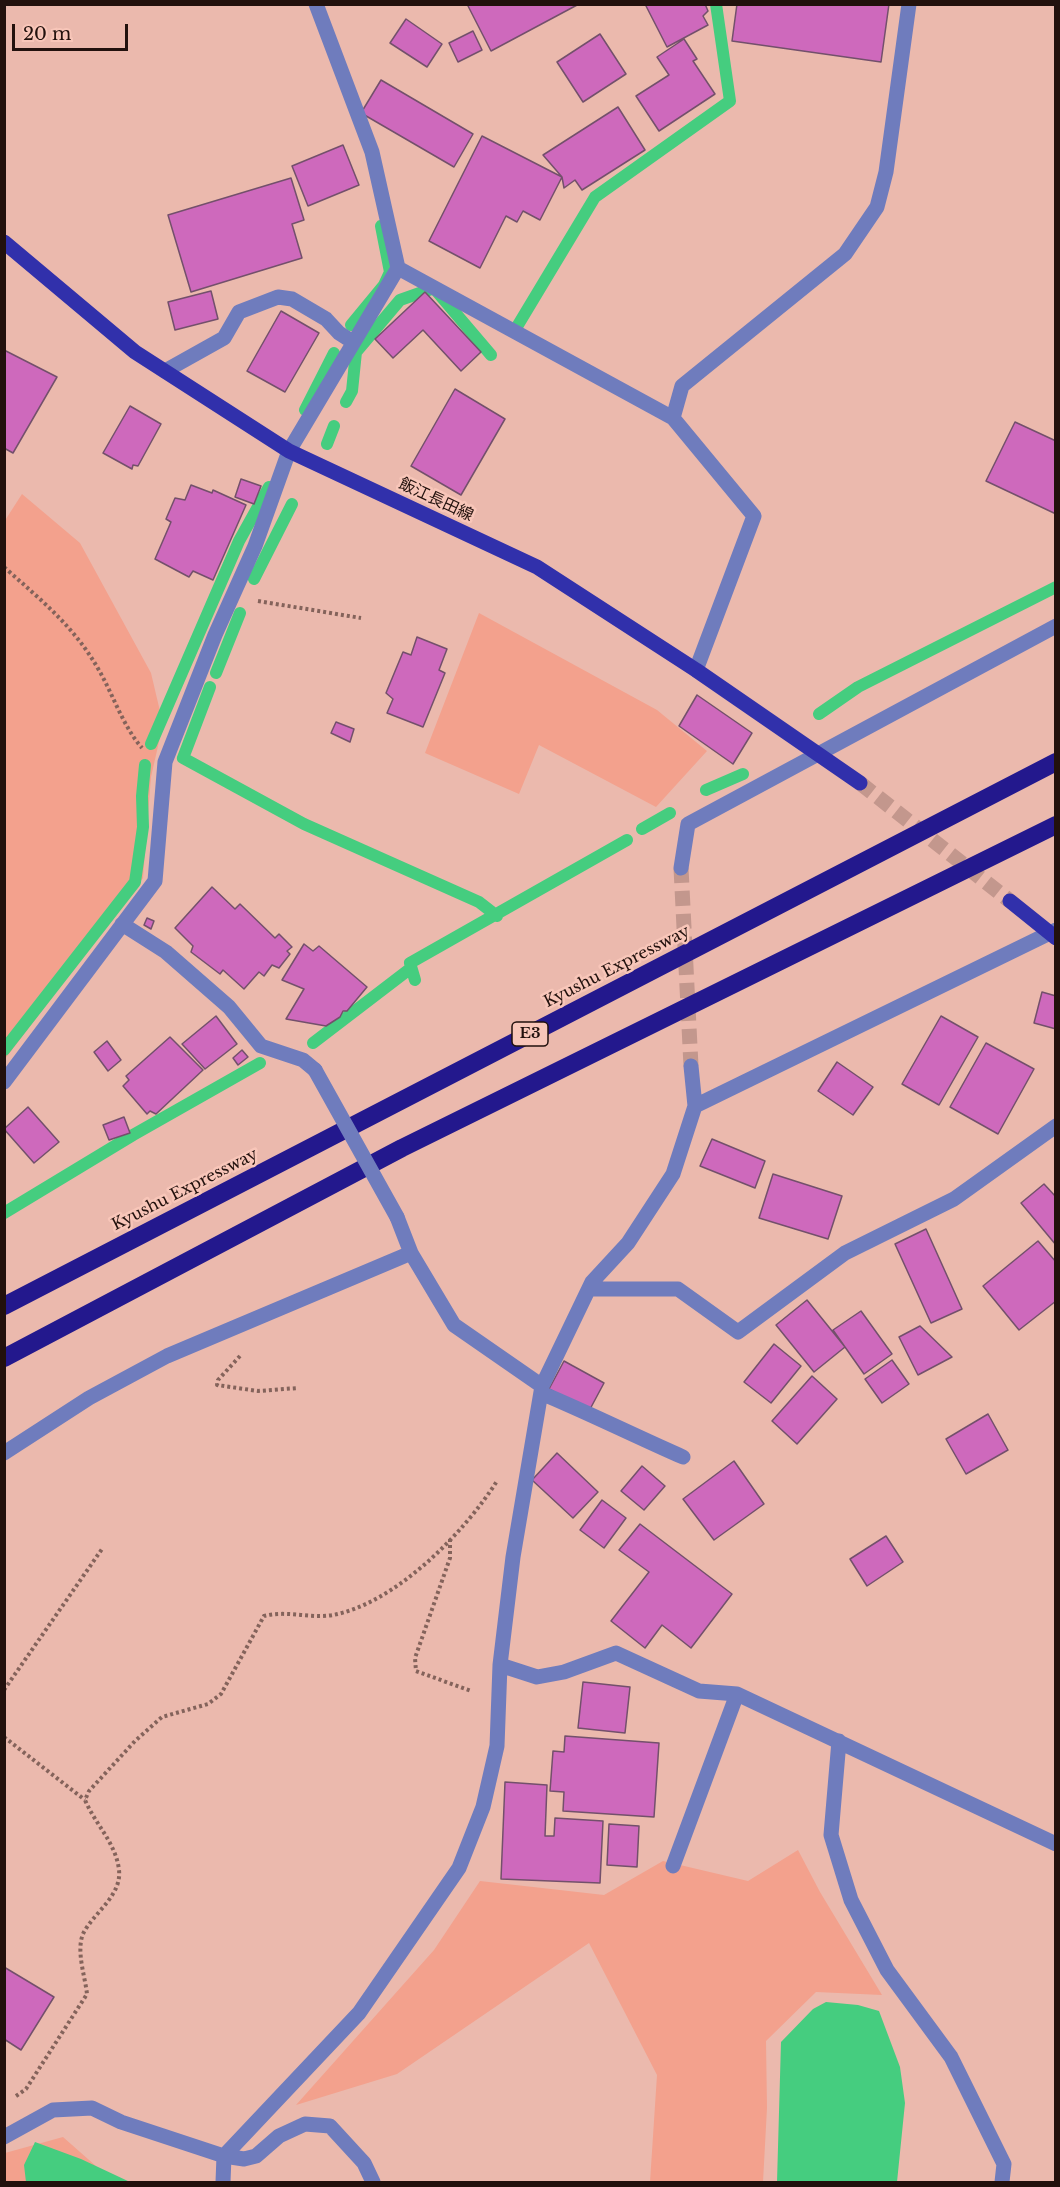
<!DOCTYPE html>
<meta charset="utf-8">
<style>
body{margin:0}
#map{position:relative;width:1060px;height:2187px;overflow:hidden;background:#ebb9ad;font-family:"Libre Baskerville",serif}
canvas{display:block}
.frame{position:absolute;inset:0;border:6px solid #22110d;pointer-events:none}
.scale{position:absolute;left:12px;top:24px;width:116px;height:27px;box-sizing:border-box;border:3px solid #22110d;border-top:0;padding-left:8px;font-size:18px;line-height:21px;white-space:nowrap;color:#22110d;-webkit-text-stroke:4px #f8c6b9;paint-order:stroke}
</style>
<div id="map">
<canvas width="1060" height="2187"></canvas>
<div class="frame"></div>
<div class="scale">20 m</div>
</div>
<script>
const g = document.querySelector('canvas').getContext('2d');
g.lineJoin = 'round';
function fillPath(path, color) { g.fillStyle = color; g.fill(path, 'evenodd'); }
function stroke(path, color, width, dash) { g.strokeStyle = color; g.lineWidth = width; g.lineCap = dash ? 'butt' : 'round'; g.setLineDash(dash || []); g.stroke(path); }
function label(font, color, halo, rows, align = 'center') {
  g.font = font + ' "Libre Baskerville","Noto Sans JP",serif'; g.lineWidth = 5; g.setLineDash([]); g.textBaseline = 'middle'; g.strokeStyle = halo; g.fillStyle = color; for (const [text, x, y, turn = 0] of rows) {
    g.save(); g.translate(x, y); g.rotate((+turn || 0) * Math.PI / 180); g.textAlign = isNaN(turn) ? turn : align; if (halo) g.strokeText(text, 0, 0); g.fillText(text, 0, 0); g.restore();
  }
}
const green = new Path2D(`
 M22,494L80,543L151,673L163,724L151,777L143,878L5,1059L4,522Z
 M479,613L657,710L707,751L656,807L539,745L519,794L425,753Z
 M798,1850L820,1892L882,1995L816,1992L766,2041L767,2108L763,2182H650L657,2075L589,1943L397,2074L296,2105L434,1950L480,1881L604,1895L663,1861L748,1881Z
 M63,2137L114,2182H5V2153Z`);
const water = new Path2D(`
 M826,2002L858,2005L879,2011L900,2067L905,2103L897,2182H777L781,2042L813,2009Z
 M35,2142L81,2159L130,2182H26L24,2165Z`);
const stream = new Path2D(`
 M351,325L384,285L390,272L381,226
 M518,325L595,197L730,101L716,4
 M346,402L352,391L356,352L400,300L434,288L491,355
 M305,410L334,353
 M327,444L334,426
 M254,579L292,504
 M216,673L240,613
 M210,687L183,758L304,824L479,902L497,916
 M819,714L858,687L1056,587
 M151,744L239,541L269,487
 M706,790L743,774
 M642,829L670,813
 M415,980L410,963L627,840
 M313,1043L411,968
 M4,1050L135,882L143,827L142,796L145,765
 M4,1213L133,1135L260,1063`);
const building = new Path2D(`
 M467,4H579L491,51Z
 M645,4H705L708,11L703,16L708,25L667,47Z
 M737,4H889L881,62L732,41Z
 M406,19L442,44L427,67L390,43Z
 M473,31L482,50L458,62L449,43Z
 M600,34L626,74L583,102L557,62Z
 M684,39L697,59L693,61L715,94L659,131L636,96L669,75L657,57Z
 M381,80L473,134L454,167L361,113Z
 M618,107L645,150L582,190L575,180L564,188L562,177L543,155Z
 M482,136L562,177L540,220L523,211L517,222L506,216L480,268L429,241Z
 M343,145L359,185L308,206L292,166Z
 M291,178L304,220L292,224L302,258L191,292L168,215Z
 M211,291L218,319L175,330L168,302Z
 M425,292L481,352L461,371L423,330L393,358L375,339Z
 M281,311L319,333L285,392L247,371Z
 M4,350L57,377L13,453L4,448Z
 M455,389L505,419L461,495L411,466Z
 M130,406L161,424L138,466L133,465L132,469L103,453Z
 M1015,422L1056,441V514L986,481Z
 M241,479L261,486L254,504L235,497Z
 M191,485L212,493L213,490L246,505L213,580L193,571L189,577L155,559L171,522L166,519L175,498L185,500Z
 M417,637L447,649L439,670L445,673L423,727L387,713L393,699L386,693L403,652L411,655Z
 M697,695L752,733L733,764L679,726Z
 M336,722L354,729L350,742L331,733Z
 M212,887L235,909L240,904L275,938L279,934L292,947L287,951L290,954L279,968L272,965L264,976L259,972L244,989L223,970L220,974L191,952L193,946L175,928Z
 M147,918L154,921L151,929L144,925Z
 M304,944L313,951L319,946L367,987L347,1011H343L340,1017L326,1026L286,1019L304,989L282,980Z
 M1042,992L1056,996V1029L1034,1023Z
 M216,1016L237,1044L205,1069L182,1044Z
 M941,1016L978,1037L939,1105L902,1084Z
 M170,1037L203,1070L156,1114L150,1111L147,1114L123,1086L129,1080L126,1076Z
 M107,1041L121,1060L108,1071L94,1052Z
 M986,1043L1034,1069L998,1134L950,1107Z
 M242,1050L248,1057L238,1065L233,1058Z
 M837,1062L873,1087L853,1115L818,1091Z
 M28,1107L59,1142L34,1163L4,1129Z
 M124,1117L130,1133L109,1140L103,1125Z
 M712,1139L765,1161L755,1188L700,1166Z
 M773,1174L842,1196L828,1239L759,1218Z
 M1044,1184L1056,1197V1245L1021,1203Z
 M926,1229L962,1309L931,1323L895,1244Z
 M1038,1241L1056,1262V1301L1019,1330L983,1286Z
 M807,1300L845,1347L814,1372L776,1325Z
 M861,1311L892,1354L864,1374L833,1330Z
 M920,1326L952,1357L918,1375L899,1337Z
 M774,1344L801,1366L771,1403L744,1382Z
 M892,1360L909,1384L882,1403L865,1379Z
 M564,1361L604,1383L589,1411L549,1389Z
 M812,1376L837,1399L797,1444L772,1421Z
 M988,1414L1008,1450L966,1474L946,1439Z
 M557,1453L598,1492L573,1518L532,1480Z
 M734,1461L764,1504L714,1540L683,1499Z
 M642,1466L665,1486L644,1510L621,1491Z
 M602,1500L626,1518L604,1548L580,1530Z
 M640,1524L732,1594L691,1648L662,1625L645,1648L611,1621L649,1572L619,1550Z
 M886,1536L903,1562L867,1586L850,1559Z
 M583,1682L630,1687L625,1733L578,1728Z
 M565,1736L659,1743L654,1817L563,1811L564,1792L550,1791L553,1751L564,1752Z
 M505,1782L547,1785L545,1836H554L555,1818L603,1821L600,1883L501,1879Z
 M609,1824L639,1826L637,1867L607,1865Z
 M4,1967L54,1997L21,2050L4,2039Z`);
const minorTunnel = new Path2D(`
 M681,868L691,1066`);
const majorTunnel = new Path2D(`
 M860,783L1010,901`);
const path = new Path2D(`
 M4,567C42,601 75,627 100,672C114,697 123,726 142,748
 M258,601L361,618
 M240,1356L218,1380L217,1385L258,1391L298,1388
 M450,1539V1558L415,1658L416,1671L471,1691
 M4,1690L102,1549
 M4,1737L85,1800
 M16,2096L26,2089L87,1994C85,1976 76,1951 83,1934C93,1913 122,1896 119,1870C116,1843 95,1824 85,1800L89,1791L135,1741L162,1717L208,1704L221,1694L264,1616C287,1610 310,1619 333,1615C396,1603 464,1533 497,1481`);
const minor = new Path2D(`
 M398,268L673,418
 M165,371L224,338L239,312L278,297L292,299L326,319L339,333L353,342
 M696,670L754,516L673,418L682,386L845,254L877,207L886,172L909,4
 M681,868L688,824L1056,626
 M122,924L166,952L229,1007L261,1046L303,1060L315,1070
 M4,1082L155,881L165,762L215,635L255,546L289,451L398,268L372,152L316,4
 M695,1106L1056,930
 M397,1217L411,1253L454,1325L542,1386
 M589,1289H678L738,1332L845,1253L954,1199L1056,1126
 M541,1393C589,1413 635,1436 683,1457
 M4,1453L89,1398L167,1356L411,1253
 M500,1665L537,1677L564,1672L616,1653L699,1691L737,1694L1056,1844
 M839,1741L831,1835L851,1900L887,1970L951,2057L1004,2164L1002,2182
 M673,1866L737,1694
 M4,2137L53,2110L92,2108L121,2122L224,2156L244,2159L256,2156L279,2136L305,2124L330,2126L364,2163L373,2182
 M223,2182L224,2156L359,2013L459,1868L483,1807L497,1746L500,1665L513,1557L542,1386L592,1282L628,1243L673,1174L695,1106L691,1066`);
const major = new Path2D(`
 M4,242L135,352L289,451L537,567L696,670L860,783
 M1010,901L1056,938`);
const highway = new Path2D(`
 M4,1306L1056,762
 M4,1358L402,1148L1056,825`);
const minorBridge = new Path2D(`
 M315,1070L397,1217`);
const shields = [
 [530,1034,36]
];
const shieldNames = [
 ["E3",530,1034]
];
const streetNames = [
 ["飯江長田線",436,500,25],
 ["Kyushu Expressway",617,967,-27],
 ["Kyushu Expressway",185,1190,-27]
];
fillPath(green, '#f3a18d');
fillPath(water, '#45cd7f');
stroke(stream, '#45cd7f', 12);
fillPath(building, '#ce69bc');
stroke(building, '#73506b', 1.5);
stroke(minorTunnel, '#c3978d', 15, [15, 8]);
stroke(majorTunnel, '#c3978d', 15, [15, 8]);
stroke(path, '#84635b', 4, [3, 3]);
stroke(minor, '#6f7cbd', 15);
stroke(major, '#3130ab', 15);
stroke(highway, '#23188d', 18);
stroke(minorBridge, '#6f7cbd', 15);
for (const [x, y, w] of shields) { const box = new Path2D(); box.roundRect(x - w / 2, y - 12, w, 24, 4.5); g.fillStyle = '#f8c6b9'; g.fill(box); stroke(box, '#22110d', 1.5); }
label('bold 15px', '#22110d', null, shieldNames);
label('16px', '#22110d', '#f8c6b9', streetNames);
</script>
